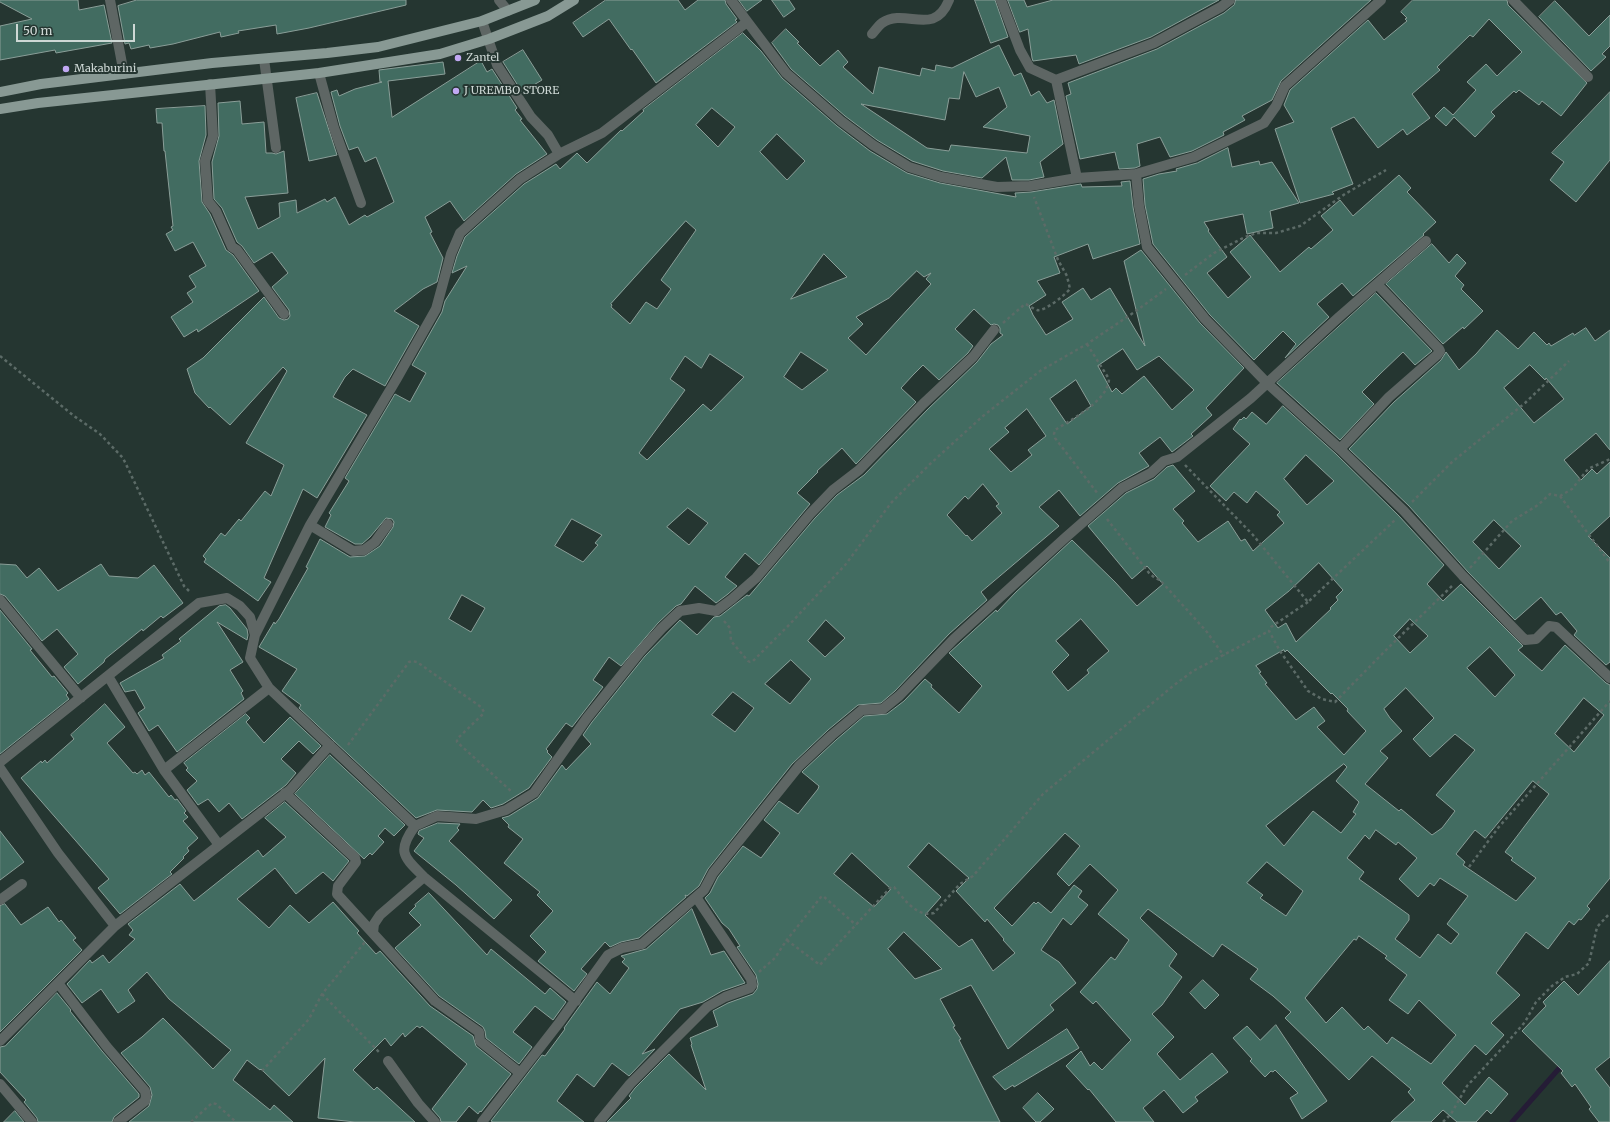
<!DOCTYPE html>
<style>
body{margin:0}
#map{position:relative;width:1610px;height:1122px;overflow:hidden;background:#253631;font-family:Merriweather,serif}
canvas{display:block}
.scale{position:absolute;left:16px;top:24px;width:119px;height:18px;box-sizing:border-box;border:2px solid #ced8d5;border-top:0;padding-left:5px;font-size:12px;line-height:14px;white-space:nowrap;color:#ced8d5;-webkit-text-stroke:3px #253631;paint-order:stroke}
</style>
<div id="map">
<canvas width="1610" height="1122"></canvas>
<div class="scale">50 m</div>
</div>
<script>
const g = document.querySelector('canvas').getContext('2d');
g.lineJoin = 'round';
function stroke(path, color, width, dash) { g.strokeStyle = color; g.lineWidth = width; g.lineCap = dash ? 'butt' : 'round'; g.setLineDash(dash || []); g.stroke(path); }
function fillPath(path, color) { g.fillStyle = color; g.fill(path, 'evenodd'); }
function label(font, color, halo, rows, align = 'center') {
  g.font = font + ' Merriweather,serif'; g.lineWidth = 4; g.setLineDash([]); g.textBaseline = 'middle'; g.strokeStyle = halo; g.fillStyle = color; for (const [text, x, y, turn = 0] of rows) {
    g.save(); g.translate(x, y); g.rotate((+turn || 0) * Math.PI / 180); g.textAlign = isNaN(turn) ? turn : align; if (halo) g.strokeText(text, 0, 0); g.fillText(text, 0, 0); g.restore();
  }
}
const stream = new Path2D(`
 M1512,1122L1563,1064`);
const building = new Path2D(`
 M0,0H78L79,10L104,5L112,43L56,53L55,50L0,60V26L32,19L0,2Z
 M137,0H406V5L309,28L277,34L276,25L238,31L239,33L221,37L220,32L173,44L150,48L149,45L131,49L129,43L125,44L118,6Z
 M606,0H678L685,10L698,0H725L726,4L737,19L735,20L737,22L656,83L632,49L631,50L609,19L583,37L573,23Z
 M739,0H762L747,11Z
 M772,0H789L795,9L784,17Z
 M975,0H995L1008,37L991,43Z
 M1008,0H1024L1027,7L1053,0H1219L1151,37L1079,64L1076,55L1033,61L1032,58L1028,29L1020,32Z
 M1236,0H1371L1281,81L1272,100L1242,116L1245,120L1223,132L1224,135L1192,151L1170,157L1160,137L1137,144L1140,166L1135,168L1119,169L1115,152L1080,159L1066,96L1071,94L1068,83L1157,49L1224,13L1234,5Z
 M1413,0H1507L1508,5L1587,83L1561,116L1542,101L1539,105L1519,90L1516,93L1514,91L1491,112L1495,116L1475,137L1454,117L1446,126L1435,116L1444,107L1453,115L1476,90L1467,82L1486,64L1497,76L1522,52L1489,19L1473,37L1470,35L1437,67L1440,70L1412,94L1430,118L1407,135L1403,129L1378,148L1354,117L1331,128L1353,184L1332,192L1334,194L1300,203L1275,129L1294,122L1284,105L1290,90L1368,20L1384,40L1407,21L1405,19L1407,18L1401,12Z
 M1555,1L1589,36L1610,15V46L1602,54L1606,57L1591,71L1539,17Z
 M786,29L799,42L797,43L820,66L838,50L848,62L843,67L873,94L879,67L920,76L922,68L935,71L936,65L952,68L999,45L1014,76L1021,73L1031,96L1039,91L1047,103L1054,100L1063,144L1040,162L1044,177L1029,180H1012L1006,157L982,178L943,171L912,161L877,140L845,116L791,69L772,43ZM964,72L976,97L999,87L1007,107L983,127L1030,136L1027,153L951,145L949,151L927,148L861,104L945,120L949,98L959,99Z
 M743,33L761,51L782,78L837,126L870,151L907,173L940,183L1016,197L1015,193L1031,192L1081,184L1082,187L1122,186L1121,182L1130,181L1133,207L1140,244L1093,259L1088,244L1054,257L1060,273L1037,281L1046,295L1029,306L1033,315L1046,335L1073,319L1062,302L1083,288L1091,300L1110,288L1145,346L1124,261L1141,250L1200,323L1244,368L1206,408L1212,415L1191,434L1193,436L1172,452L1160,437L1139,453L1149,466L1118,483L1080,516L1059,490L1039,507L1059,526L981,592L987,600L949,634L895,691L881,703L858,705L828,730L792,764L708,869L699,886L687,896L685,895L686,897L639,938L621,942L610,947L605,942L581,969L587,974L574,991L538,961L546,952L530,936L553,911L537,895L540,892L504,863L523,839L508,827L509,825L502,818L509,816L538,798L562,765L566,770L591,744L583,735L592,722L645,656L680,620L697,635L714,617L720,616L747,595L749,596L815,518L837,495L864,475L928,409L977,362L991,344L1003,335L1000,333V328L998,325L994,324L991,325L974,309L955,329L973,346L968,353L939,380L923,365L913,375L901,388L916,402L856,464L842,448L817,471L818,472L797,493L810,504L759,565L745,553L725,577L737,586L728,594L716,603L695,586L681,604L676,606L658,623L621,666L609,657L593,680L603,687L572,727L566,723L546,749L548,751L547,752L552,757L529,788L503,804L491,808L483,800L472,812L437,810L416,818L299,708L301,705L282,691L297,669L259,647L274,622L275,624L279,619L308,568L306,567L320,539L350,557L365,556L380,546L393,527L394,522L392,519L386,518L370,537L362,544H355L325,527L331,515L329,513L349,481L345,478L395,394L410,402L426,373L412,365L442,312L445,301L467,266L452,273L457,256L465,237L524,184L556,164L560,169L577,153L587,163L621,130L622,131L644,111L643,110ZM712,108L735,127L718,147L696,125ZM777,134L805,161L787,180L760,152ZM686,221L696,230L661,280L671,289L657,309L646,302L630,324L611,307L612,305L611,304ZM824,254L847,277L791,299ZM917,271L924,277L931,273L926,279L931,284L866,355L848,338L863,324L856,317L889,298ZM1123,349L1137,370L1159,356L1194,390L1172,410L1144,376L1122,394L1116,388L1112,392L1098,366ZM801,352L828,370L802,390L784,377ZM710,354L744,377L711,411L703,404L647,460L639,453L685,390L670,379L685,356L701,368ZM1076,380L1091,406L1067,424L1050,399ZM1027,409L1046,436L1028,450L1032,455L1011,472L989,449L1009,432L1005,428ZM983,484L999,504L996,506L1002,513L972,541L967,535L966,536L947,515L965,496L968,499ZM688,508L708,523L689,545L667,527ZM572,519L602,535L595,543L598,545L583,562L555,546ZM462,595L485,608L471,632L449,619ZM826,620L845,638L825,657L808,641ZM791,660L811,679L790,704L765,684ZM733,692L754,708L735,732L712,715Z
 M523,50L542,80L522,92L503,62Z
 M481,61L487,72L492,69L517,108L515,110L522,119L520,120L547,154L516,174L464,221L450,201L425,217L432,232L430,233L443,258L437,282L423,289L394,311L419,326L385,386L353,369L345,377L333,397L367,415L317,498L303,489L264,578L271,582L258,601L204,562L206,559L203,556L221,533L225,536L239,519L241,521L265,491L271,496L284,465L246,443L287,371L283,367L230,425L210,407L209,408L195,393L187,369L203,358L264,297L279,318L284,320L288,319L290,316L289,310L272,287L288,273L272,252L254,263L242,246L237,242L222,208L214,199L212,162L219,136L218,103L240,101L242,124L264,122L266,153H272L276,154L284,151L288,193L245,197L258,229L280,217L279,203L296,200L297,213L325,199L327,202L335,197L349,225L365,215L367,217L394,202L376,157L365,162L358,147L349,150L340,126L331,92L337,90L339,96L355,89L382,82H380L379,70L443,62L445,74L388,81L392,117Z
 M1610,92V160L1576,202L1550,180L1564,162L1552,153Z
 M317,93L337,155L309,161L296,98Z
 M205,106L206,135L199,161L202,202L210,214L226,250L233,255L259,291L198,332L197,329L184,337L171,317L193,302L187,293L196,287L189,276L206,266L193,242L175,251L166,234L173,230L171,227L173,226L165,151H164L162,123H157L156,109Z
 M1228,148L1232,167L1259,161L1260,165L1272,162L1299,203L1270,211L1273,228L1247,234L1243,214L1204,222L1209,230L1208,231L1227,257L1207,273L1228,298L1251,277L1230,252L1250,235L1280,272L1309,247L1311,249L1333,230L1321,216L1340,200L1353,216L1399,175L1411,188L1407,192L1436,222L1423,234L1424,235L1353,296L1342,283L1317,304L1329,317L1285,358L1296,344L1283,331L1254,360L1210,315L1153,244L1145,205L1143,179L1159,174L1177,171L1176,169L1197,163Z
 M1432,244L1449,263L1457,254L1466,263L1455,276L1464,285L1461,289L1483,311L1464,329L1463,327L1443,344L1386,284Z
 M1376,293L1432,351L1415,365L1403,352L1381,373L1362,392L1374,404L1340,440L1277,383Z
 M1586,328L1595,341L1610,330V450L1596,433L1564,460L1581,480L1592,469L1597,474L1610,462V516L1588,536L1610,558V662L1606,665L1574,635L1577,631L1561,612L1556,615L1541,597L1515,620L1468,572L1409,506L1349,449L1394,402L1441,360L1446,352L1459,370L1476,354L1497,330L1518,349L1534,332L1547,345L1549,343L1551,346L1573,333L1574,335ZM1530,365L1545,380L1546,378L1564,399L1534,423L1504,388ZM1494,520L1521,546L1499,569L1473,542Z
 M1283,406L1336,454L1399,516L1444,565L1427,584L1443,601L1461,584L1523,646L1518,650L1542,671L1565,645L1606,683L1610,685V878L1587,906L1590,909L1581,920L1579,919L1574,925L1569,921L1548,949L1526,932L1496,973L1520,995L1491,1023L1504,1035L1486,1055L1475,1045L1442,1083L1465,1105L1489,1077L1508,1094L1491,1114L1487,1110L1476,1122H1457L1443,1110L1431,1122H1391L1415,1100L1408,1092L1411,1089L1372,1056L1349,1080L1285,1018L1291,1012L1273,996L1250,979L1258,969L1222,944L1213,957L1148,909L1140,918L1177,954L1169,966L1182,977L1162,1005L1152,1014L1174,1037L1157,1054L1180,1080L1212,1053L1228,1072L1195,1097L1198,1101L1183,1113L1164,1090L1143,1108L1154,1122H1116L1089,1089L1088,1090L1066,1066L1081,1051L1090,1066L1094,1062L1102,1070L1131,1040L1096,1001L1093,1004L1080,992L1111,957L1115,960L1129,940L1098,914L1118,890L1090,864L1069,886L1057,874L1080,846L1065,833L994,908L1012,926L1034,902L1036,904L1038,902L1051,913L1074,885L1082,891L1078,897L1088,905L1071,925L1063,918L1041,950L1059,962L1076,983L1050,1005L1054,1010L1008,1049L971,985L940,999L955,1026L953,1027L961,1039L959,1040L1000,1122H607L631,1098L629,1096L635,1088L669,1054L706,1090L691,1045L692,1044L690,1038L718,1026L713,1011L728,1003L753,994L757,989L758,984L756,975L737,947L740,946L729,929L722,923L705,898L710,893L718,877L743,846L761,858L780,833L764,820L779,801L798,814L818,789L819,786L802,772L804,770L836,740L864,716L887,714L904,701L925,679L932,685L931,687L959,713L982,686L949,653L996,610L997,612L1016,592L1072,540L1115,582L1137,606L1163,584L1147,566L1132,579L1088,526L1126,493L1154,479L1167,467L1173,465L1195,491L1173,509L1184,521L1182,523L1198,542L1228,521L1241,541L1245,539L1253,551L1284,523L1277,515L1280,512L1256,491L1247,503L1234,492L1226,501L1210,486L1250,444L1233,429L1240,419L1241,420L1244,417L1246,419L1252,412L1266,424ZM1306,455L1334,481L1307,505L1284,479ZM1319,563L1343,590L1336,597L1338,600L1330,608L1331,609L1296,642L1286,623L1278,628L1265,610L1289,591ZM1081,619L1109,651L1087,670L1089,673L1068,691L1052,672L1069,655L1056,641ZM1410,619L1428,636L1410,653L1394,636ZM1490,647L1515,675L1495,697L1467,668ZM1284,650L1285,652L1287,650L1331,694L1332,693L1348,709L1347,711L1366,731L1344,755L1317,727L1325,721L1314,707L1296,720L1265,684L1267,683L1259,673L1261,672L1256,666ZM1406,688L1434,718L1413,739L1430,757L1455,734L1475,750L1436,795L1455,811L1442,828L1432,835L1401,809L1399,811L1365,784L1388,758L1380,751L1402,731L1390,718L1384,709ZM1584,698L1604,715L1574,752L1555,734ZM1344,764L1347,767L1336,781L1359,802L1353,812L1356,814L1341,833L1313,811L1284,846L1266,826ZM1533,781L1549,794L1505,852L1513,858L1511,860L1536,878L1516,901L1463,865L1465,862L1456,854L1475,830L1485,838ZM1376,830L1396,845L1398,842L1417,858L1399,879L1418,897L1430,883L1434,886L1440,878L1468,896L1447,924L1459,934L1451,944L1438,934L1420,958L1395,939L1409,920V915L1359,879L1364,872L1347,858L1365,835L1369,839ZM929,843L969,878L956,891L985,922L987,919L1004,939L1003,940L1015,953L993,971L972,939L959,947L925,915L941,897L908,867ZM852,853L891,889L874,907L834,874ZM1267,862L1303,891L1286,916L1260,898L1263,895L1247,883ZM904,932L927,954L942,969L915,979L888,949ZM1359,936L1387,956L1385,958L1407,975L1389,1000L1408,1014L1419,1000L1456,1035L1431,1064L1392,1037L1387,1044L1368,1026L1364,1030L1342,1007L1326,1023L1305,998L1354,939L1356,940Z
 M0,564L16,565L27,578L39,568L58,591L101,564L109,576L138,578L154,565L183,603L163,618L161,616L143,631L142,629L105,659L104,662L78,684L64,667L78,654L57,629L42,641L5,596L0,594Z
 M226,605L230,608L247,629L248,635L247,640L217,622L243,662L230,670L243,691L241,693L244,699L177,752L158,725L149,731L138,713L145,708L135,690L125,692L120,683L164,658L162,655L181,641L179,639L219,606Z
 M0,610L32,649L30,650L52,677L54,676L68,693L66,695L69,699L0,754Z
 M105,704L125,727L107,743L133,773L135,772L137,774L142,770L145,775L149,772L169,797L171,795L175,800L177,799L186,811L184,813L188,817L183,821L198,838L187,848L189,851L183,857L184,858L170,872L172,874L120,914L98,888L109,879L21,778L41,761L42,763L45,760L47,763L74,739L71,735Z
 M246,714L250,718L246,722L264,743L290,717L321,746L313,754L299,741L281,759L296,773L286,785L242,819L229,803L219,812L208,799L198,805L187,790L197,781L186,770L188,768L184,763Z
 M330,755L405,825L394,836L385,828L378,836L384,842L372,855L370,853L364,859L295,794Z
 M285,802L349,861L333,881L323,872L296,894L275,868L237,899L269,928L290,905L309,923L333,902L359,931L357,933L376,954L380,951L430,1006L473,1036L476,1046L511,1074L481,1112L480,1111L478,1114L469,1106L456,1122H441L440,1118L432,1109L467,1064L422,1026L420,1028L417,1026L405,1037L403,1033L391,1046L385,1038L353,1070L374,1090L377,1087L415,1122H355L318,1118L325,1058L289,1096L261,1069L260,1070L247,1060L233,1080L270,1110L274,1105L293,1122H129L149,1106L152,1095L150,1087L121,1053L142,1037L163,1018L213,1069L231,1050L169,999L147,972L128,990L135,1001L118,1013L101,989L82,1003L67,984L90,960L92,963L103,955L109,963L135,939L129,935L133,930L128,924L180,884L194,901L258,850L263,857L286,837L265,818Z
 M438,823L460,824L457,828L459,830L449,841L512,900L494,919L456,885L414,851L424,838L418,834L419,831Z
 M0,831L24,862L0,880Z
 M429,893L487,955L491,949L545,994L550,988L566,1002L553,1020L535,1006L513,1032L532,1047L519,1064L486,1038L485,1031L483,1027L439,996L395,948L421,925L409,913L416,906L415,905Z
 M5,904L21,925L48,907L59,922L61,920L76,938L73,940L82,950L0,1032V906Z
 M692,909L711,955L724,951L745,983L722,991L703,1002L680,1009L642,1054L655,1049L629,1076L612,1063L594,1087L577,1074L557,1101L584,1122H493L491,1121L542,1055L545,1056L565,1029L564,1028L597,982L610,994L629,968L622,962L625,959L621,956L646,949Z
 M1610,961V1057L1595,1069L1610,1088V1122H1599L1589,1109L1591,1107L1575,1084L1572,1087L1561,1073L1563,1071L1522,1031L1546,1006L1543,1002L1564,981L1578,995Z
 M1203,980L1219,995L1205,1009L1190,993Z
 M57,993L71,1010L70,1011L102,1051L139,1094V1097L114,1117L112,1122H38L37,1118L24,1102L26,1100L0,1072V1047L5,1046Z
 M1276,1025L1327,1101L1302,1119L1290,1098L1298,1093L1275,1070L1273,1072L1271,1071L1265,1077L1250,1061L1252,1059L1233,1038L1247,1026L1260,1040Z
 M1067,1029L1079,1048L1014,1087L1013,1085L1005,1090L993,1077Z
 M1038,1093L1054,1109L1040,1122H1036L1023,1108Z
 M15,1111L24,1122H4Z`);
const path = new Path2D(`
 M1185,275L1214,253L1245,237L1257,233H1276L1300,226L1345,194L1386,170
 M1003,323L1025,304C1029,305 1033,309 1037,310C1044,312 1065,295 1070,289L1067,276L1058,260L1034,197
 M1087,344L1109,379C1108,401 1072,419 1055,430L1054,434L1055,438L1098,494
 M0,356L74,416L100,434L123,458L184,586L191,593
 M1185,465L1253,535L1308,602L1395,520
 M1560,496L1610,563
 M1412,502L1452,462L1525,403L1569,361
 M1107,519L1149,573L1155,578L1160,580L1207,632L1224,656
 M1470,568L1512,521L1538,505L1550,494L1560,496L1572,489L1588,469L1610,459
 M1308,602L1271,627L1269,631L1280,651L1308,691L1322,699L1335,702L1388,648L1454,584
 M724,621L730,628L731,641L748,661L750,662L753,661L789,625L846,564L891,503L930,464L983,416L1040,371L1087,344L1136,311L1166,289
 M348,745L409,662L412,661L417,662L481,707L484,712L482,715L457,739V742L512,792
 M1469,867L1498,828L1610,701
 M786,941L821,897L823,896L856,925
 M759,972L775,958L786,941H788L820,965L838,944L891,887H894C904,899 917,918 934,913L960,884L973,876L1043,794L1173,686L1193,671L1269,631
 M322,994L379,1052
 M262,1071L309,1019L322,994L365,942
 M191,1122L212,1103L216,1104L236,1122
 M1443,1122L1451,1114L1467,1086L1505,1045L1525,1022L1536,1002L1552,986L1565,977L1577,974L1589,963L1597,927L1610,913`);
const service = new Path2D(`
 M264,59L276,148`);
const minor = new Path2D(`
 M110,0L124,74
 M499,0L508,11
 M731,0L786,73L841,121L873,145L909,167L941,177L997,187L1030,186L1077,178L1136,174L1194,157L1264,123L1276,106L1285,86L1381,0
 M1001,0L1020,50L1030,68L1056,80L1154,43L1221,7L1230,0
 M1513,0L1588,77
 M482,21L497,65L531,117L548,135L559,154L520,179L460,233L451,254L436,309L396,380L310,525L255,635L250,658L269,688L415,826L437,816L476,819L506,810L534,793L587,718L640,652L662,628L680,611L699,608L716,611L732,599L756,578L810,514L833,490L859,470L923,404L973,357L994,330
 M872,34C875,31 878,26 882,23C906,7 934,38 949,0
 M319,73L334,128L361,203
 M1056,80L1077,178
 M210,84L213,136L205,161L208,201L216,211L232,247L237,250L284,314
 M559,154L602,133L747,22
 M1136,174L1139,206L1147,247L1205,319L1267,383L1340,449L1404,511L1463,576L1525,640L1536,639L1549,626L1556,627L1610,678
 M1340,449L1389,397L1437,355L1440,351L1439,349L1377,284
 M310,525L353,551L364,550L375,542L388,524
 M0,600L81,698
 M108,676L164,770L219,845
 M0,762L199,603L227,598L240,606L250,617L255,635
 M0,768L58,853L115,926
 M164,770L269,688
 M285,793L355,858L356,862L338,886L337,894L435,1001L479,1032L480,1041L520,1073
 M415,826C396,852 404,857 424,877L576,1001
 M0,900L22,884
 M373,933L374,924L380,915L424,877
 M58,983L107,1047L145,1091L146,1096L145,1101L118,1122
 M0,1041L115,926L290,790L330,745
 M388,1061L418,1103L435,1122
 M0,1084L32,1122
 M482,1122L559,1023L608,955L622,948L642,944L704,890L713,873L799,766L832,735L862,710L883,709L899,696L954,639L1065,538L1122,488L1151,473L1164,461L1177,457L1251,398L1339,317L1426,241
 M599,1122L630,1084L707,1007L725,997L750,988L752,985L751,979L696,897`);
const primary = new Path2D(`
 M0,92L41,84L212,63L327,53L378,47L482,21L535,0
 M0,109L38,103L319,73L440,54L489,39L548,16L574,0`);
const markers = [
 [458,58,4,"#c1a8f3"],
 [66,69,4,"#c1a8f3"],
 [456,91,4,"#c1a8f3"]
];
const poiNames = [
 ["Zantel",466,58],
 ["Makaburini",74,69],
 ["J UREMBO STORE",464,91]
];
stroke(stream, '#251c36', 5);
fillPath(building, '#426c61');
stroke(building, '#8a9e98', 1);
stroke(path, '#5c6b67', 2.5, [3, 3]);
stroke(service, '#5e6664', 10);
stroke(minor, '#5e6664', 10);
stroke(primary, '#889994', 10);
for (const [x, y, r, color] of markers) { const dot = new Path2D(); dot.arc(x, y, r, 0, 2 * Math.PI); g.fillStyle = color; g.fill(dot); stroke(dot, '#253631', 1.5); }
label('11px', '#ced8d5', '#253631', poiNames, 'left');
</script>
